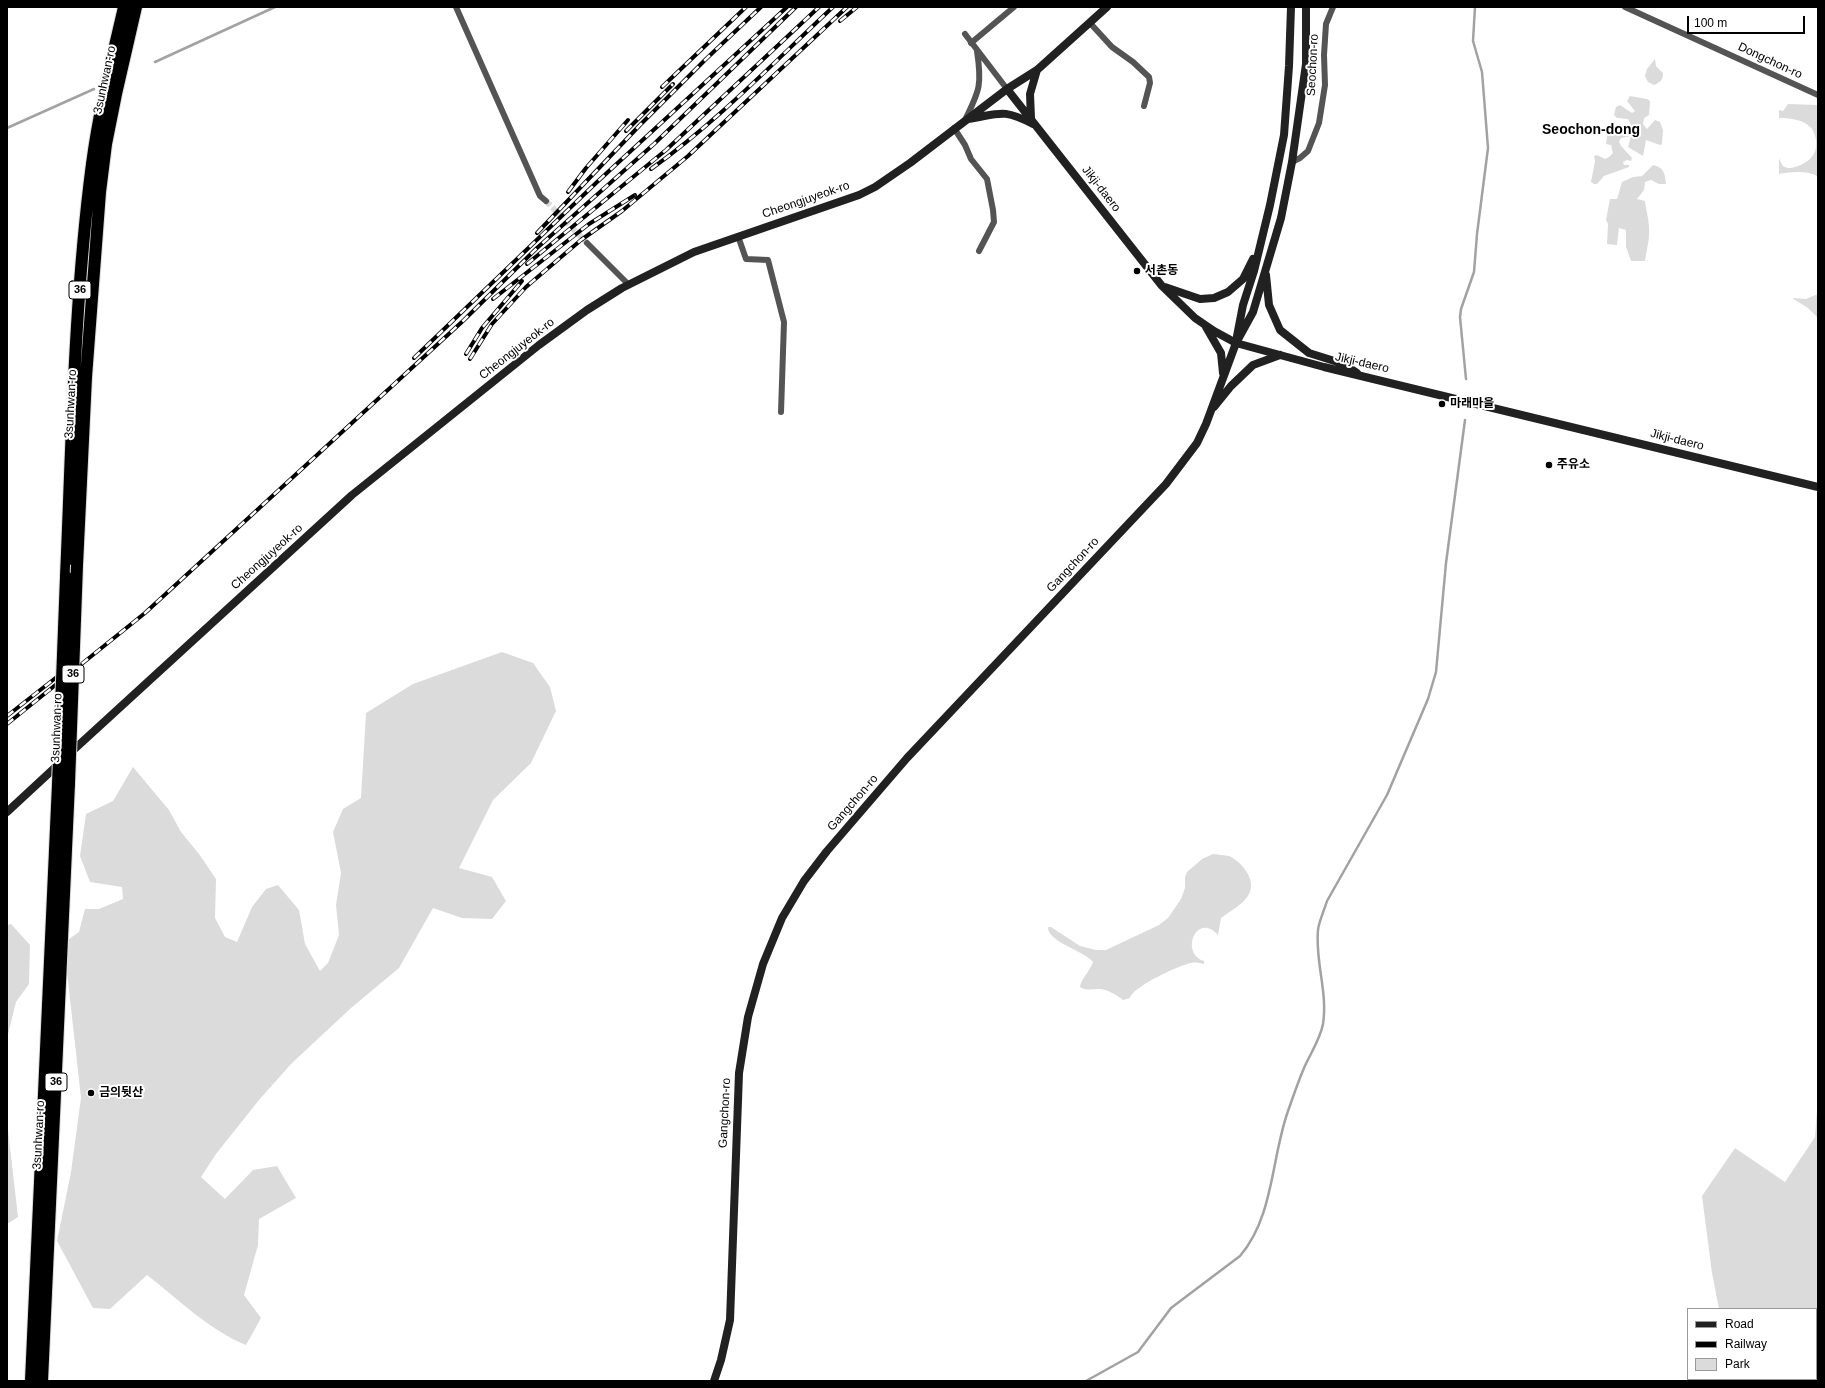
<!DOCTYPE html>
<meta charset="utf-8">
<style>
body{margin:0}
#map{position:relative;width:1825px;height:1388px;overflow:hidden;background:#fff;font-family:Arial,sans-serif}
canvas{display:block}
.frame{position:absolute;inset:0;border:8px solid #000;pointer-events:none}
.legend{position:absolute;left:1687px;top:1308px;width:130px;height:72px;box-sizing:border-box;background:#fff;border:1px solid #999;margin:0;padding:5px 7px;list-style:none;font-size:12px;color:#000}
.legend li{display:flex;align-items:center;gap:8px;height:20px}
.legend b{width:20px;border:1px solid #999}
.scale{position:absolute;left:1687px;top:16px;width:118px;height:18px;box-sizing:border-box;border:2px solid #000;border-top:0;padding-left:5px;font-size:12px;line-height:14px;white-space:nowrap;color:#000;-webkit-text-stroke:3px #fff;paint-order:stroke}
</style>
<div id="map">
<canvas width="1825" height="1388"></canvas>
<div class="frame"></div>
<ul class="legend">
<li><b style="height:5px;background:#212121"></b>Road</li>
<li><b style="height:5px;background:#000"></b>Railway</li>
<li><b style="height:11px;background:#dbdbdb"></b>Park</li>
</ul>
<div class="scale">100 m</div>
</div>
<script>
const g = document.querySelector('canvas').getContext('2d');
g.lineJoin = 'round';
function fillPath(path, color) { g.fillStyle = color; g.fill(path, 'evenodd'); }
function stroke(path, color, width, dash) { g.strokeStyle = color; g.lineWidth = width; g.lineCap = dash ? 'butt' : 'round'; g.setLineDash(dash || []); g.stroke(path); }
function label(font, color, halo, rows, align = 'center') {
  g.font = font + ' Arial,"Noto Sans KR",sans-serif'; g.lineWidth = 4; g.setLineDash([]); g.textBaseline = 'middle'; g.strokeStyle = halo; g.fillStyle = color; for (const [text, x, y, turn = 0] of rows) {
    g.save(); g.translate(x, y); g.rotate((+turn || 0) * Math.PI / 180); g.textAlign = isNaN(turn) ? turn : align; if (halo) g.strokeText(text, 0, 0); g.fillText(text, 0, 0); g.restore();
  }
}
const green = new Path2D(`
 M1655,59L1656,66L1663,73C1663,80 1661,82 1654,85L1648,82L1645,76L1647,69Z
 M1630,96L1647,99L1650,101L1649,115L1644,118L1643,124L1647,129L1655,120L1660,122L1663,130L1662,144L1660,145L1646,140L1643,156L1628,147L1631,136L1621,138L1619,142L1621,146L1632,158L1631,161L1627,160L1623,162L1624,165H1629V167L1604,176L1597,184H1594L1591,182L1595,161L1594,156L1597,155L1605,159L1609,157L1613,153L1611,145L1606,144L1608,126L1621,128L1631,125L1628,119L1617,118L1614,115L1616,107L1620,105L1632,113L1635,111L1627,101Z
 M1788,104L1818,105V177C1809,170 1790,172 1779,174V158C1780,160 1781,164 1783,166C1787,169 1792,168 1795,167C1809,163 1818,154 1816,140C1815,134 1813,129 1809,126C1802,119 1788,118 1779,118V110L1783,111Z
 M1653,165C1664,167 1665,174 1666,184H1659L1651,180L1645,182L1644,190L1637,199L1645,201C1646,210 1649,219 1649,229C1650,239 1646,251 1645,261H1631L1626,247V230L1619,228L1617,245L1607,244L1608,224L1606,220L1610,199H1617L1622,182L1633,177L1642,176Z
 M1818,294V318L1808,308L1792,298L1806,299Z
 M502,652L533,663L550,687L556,711L531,763L493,800L459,868L492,877L506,901L492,919L462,918L433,908L399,968L351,1008L291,1064L259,1100L216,1154L201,1177L225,1199L253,1170L277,1166L296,1198L259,1219L258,1245L244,1295L261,1318L246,1345C209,1330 178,1299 147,1275L110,1309L93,1308L57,1241L71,1172L81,1098L66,963L69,939L79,932L85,909H99L123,899L122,887L90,882L80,856L86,814L113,801L133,767L169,810L181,832L199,854L216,879L215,918L225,937L237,942L252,907L266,889L278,885L299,910L305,944L320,971L328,963L339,935L336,905L341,873L333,832L343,809L361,798L366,713L413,684Z
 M1213,854C1218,855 1224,855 1229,856C1241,861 1257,880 1249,894C1243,905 1230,911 1221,918L1218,935C1197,911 1179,953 1204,961V964C1200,963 1195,962 1191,963C1180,965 1132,987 1130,998L1123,1000C1117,995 1107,989 1099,989C1091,989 1087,991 1080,987C1081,979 1090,971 1093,962C1085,951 1047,942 1048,927H1051L1080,946L1096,950H1106L1159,925L1168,918L1181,899L1185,888V877L1187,872L1202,859Z
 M11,924L30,945L29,984L16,1002L7,1038V925Z
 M1818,1097V1313H1816V1309H1719L1712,1273L1702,1196L1735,1148L1785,1182L1815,1137Z
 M7,1121L18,1217L7,1224Z`);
const stream = new Path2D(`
 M155,62L275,7
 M7,128L94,89
 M1466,379L1460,317L1461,309L1474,272L1477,234L1488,148L1482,72L1473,41L1475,7
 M1086,1381L1138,1352L1171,1308L1240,1256C1274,1216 1271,1159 1288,1111C1293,1097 1298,1082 1304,1068C1310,1054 1320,1040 1323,1024C1328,992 1315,962 1318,930C1319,921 1324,911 1327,901L1387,795L1428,699L1436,672L1446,563L1465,420`);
const streetTunnel = new Path2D(`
 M546,201L587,243`);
const street = new Path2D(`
 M456,7L540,196L546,201
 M1625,7L1818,95
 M1090,23L1112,47L1133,62L1149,77L1150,83L1144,106
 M965,34L1007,89
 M971,43L1014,7
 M965,120C980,90 982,84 977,51
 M954,128L965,145L971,159L987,179L993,210L994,222L979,251
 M1292,162L1300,158L1308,151L1319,123L1325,85L1324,55L1326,24L1333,7
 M738,236L746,259L768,260L784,322L781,412
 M587,243L628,284`);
const secondary = new Path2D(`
 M1007,89L1162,286L1195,318L1214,331L1236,343L1324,367L1818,487
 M1031,118L1030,94L1037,70
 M968,119C1000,114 1002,108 1033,124
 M1266,275L1269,305L1280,330L1309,353L1344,364L1357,373
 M1165,287L1200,299L1214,298L1228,292L1243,279L1253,259
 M1206,327L1221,353L1223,373
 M1237,336L1243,305L1254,271L1270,205L1284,135L1289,66L1291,7
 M1214,407L1231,386L1253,365L1280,355
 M69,754L352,495L539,345L587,310L622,288L694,252L859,195L875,187L910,163L1007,89L1037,70L1107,7
 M7,812L61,762
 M714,1381L721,1360L730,1320L739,1073L748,1017L763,964L782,918L804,881L827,851L907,758L1166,484L1197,443L1206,424L1236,343L1253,312L1281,218L1292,162L1306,64V7`);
const highway = new Path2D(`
 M77,565L86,377L100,192L106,144L116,94L136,7
 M66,577C72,440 74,301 92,164C99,111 112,59 124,7
 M31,1381L58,784
 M42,1381L69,783`);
const rail = new Path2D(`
 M840,21L857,7
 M662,87L746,7
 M626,131L673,84
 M651,169C717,122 774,62 833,7
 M568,192L586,168L628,120
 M537,233L640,125L706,59L761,7
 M527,264L666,150L819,7
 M493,299L589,224L635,195
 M466,354L482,328L522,281
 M414,358L596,183L787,7
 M470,359L492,324L526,287L581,240L622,211L688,156L847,7
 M7,716L76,662
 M7,724L145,613L464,320L537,248L654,144L796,7`);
const highwayBridge = new Path2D(`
 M69,783L77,565
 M58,784L66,577`);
const markers = [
 [1137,271,4,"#000"],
 [1442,404,4,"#000"],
 [1549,465,4,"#000"],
 [91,1093,4,"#000"]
];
const shields = [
 [80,290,22],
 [73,674,22],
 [56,1082,22]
];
const shieldNames = [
 ["36",80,290],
 ["36",73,674],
 ["36",56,1082]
];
const streetNames = [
 ["Dongchon-ro",1770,61,25],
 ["Seochon-ro",1313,65,-87],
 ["3sunhwan-ro",105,80,-78],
 ["Jikji-daero",1101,189,52],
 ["Cheongjuyeok-ro",806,200,-19],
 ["Cheongjuyeok-ro",517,349,-38],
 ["Jikji-daero",1362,363,13],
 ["3sunhwan-ro",71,404,-87],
 ["Jikji-daero",1677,440,14],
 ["Cheongjuyeok-ro",267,557,-42],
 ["Gangchon-ro",1073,565,-47],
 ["3sunhwan-ro",57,728,-88],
 ["Gangchon-ro",853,803,-49],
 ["Gangchon-ro",725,1113,-87],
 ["3sunhwan-ro",39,1135,-87]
];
const poiNames = [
 ["서촌동",1145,271],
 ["마래마을",1450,404],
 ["주유소",1557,465],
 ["금의뒷산",99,1093]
];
const quarterNames = [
 ["Seochon-dong",1591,130]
];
fillPath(green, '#dbdbdb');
stroke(stream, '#a2a2a2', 2.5);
stroke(streetTunnel, '#d9d9d9', 6, [6, 3]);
stroke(highway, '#dbdbdb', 14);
stroke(street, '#545454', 6);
stroke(secondary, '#212121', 8);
stroke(highway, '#000', 12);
stroke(rail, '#000', 4);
stroke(rail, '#fff', 2.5, [8]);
stroke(highwayBridge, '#dbdbdb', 14, []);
stroke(highwayBridge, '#000', 12);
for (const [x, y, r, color] of markers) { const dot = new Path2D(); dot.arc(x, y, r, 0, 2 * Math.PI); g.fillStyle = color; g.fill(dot); stroke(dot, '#fff', 1.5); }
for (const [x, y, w] of shields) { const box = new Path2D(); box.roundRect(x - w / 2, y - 9, w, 18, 3); g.fillStyle = '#fff'; g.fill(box); stroke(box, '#000', 1); }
label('bold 11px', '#000', null, shieldNames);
label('12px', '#000', '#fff', streetNames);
label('bold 12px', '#000', '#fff', poiNames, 'left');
label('bold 14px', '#000', '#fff', quarterNames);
</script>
